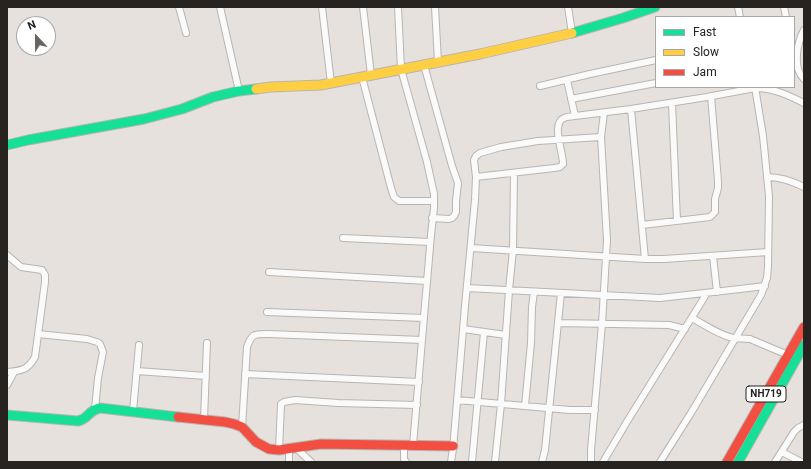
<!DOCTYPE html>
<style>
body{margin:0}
#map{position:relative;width:811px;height:469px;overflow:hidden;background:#e6e1dc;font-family:Roboto,sans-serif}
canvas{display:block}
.frame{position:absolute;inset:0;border:8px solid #262320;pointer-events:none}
.legend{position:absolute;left:655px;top:16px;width:140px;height:72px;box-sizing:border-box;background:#fff;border:1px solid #a8a7a6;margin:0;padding:5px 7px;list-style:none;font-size:12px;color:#262320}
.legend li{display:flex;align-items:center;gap:8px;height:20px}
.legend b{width:20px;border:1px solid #a8a7a6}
.north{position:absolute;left:16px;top:16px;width:40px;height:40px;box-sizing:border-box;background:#fff;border:1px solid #a8a7a6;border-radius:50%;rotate:338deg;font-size:11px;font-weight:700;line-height:16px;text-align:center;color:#262320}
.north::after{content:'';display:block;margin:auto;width:14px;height:18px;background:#696662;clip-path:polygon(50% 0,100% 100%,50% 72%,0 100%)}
</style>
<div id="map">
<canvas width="811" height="469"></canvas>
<div class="frame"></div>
<ul class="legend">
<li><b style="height:5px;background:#16e098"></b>Fast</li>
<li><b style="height:5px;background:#ffcf43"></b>Slow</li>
<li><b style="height:5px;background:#f24e42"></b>Jam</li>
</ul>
<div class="north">N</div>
</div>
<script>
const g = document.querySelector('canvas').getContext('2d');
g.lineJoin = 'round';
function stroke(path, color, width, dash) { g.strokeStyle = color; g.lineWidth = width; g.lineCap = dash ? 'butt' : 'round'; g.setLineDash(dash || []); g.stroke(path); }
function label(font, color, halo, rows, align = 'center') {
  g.font = font + ' Roboto,sans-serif'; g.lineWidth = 3.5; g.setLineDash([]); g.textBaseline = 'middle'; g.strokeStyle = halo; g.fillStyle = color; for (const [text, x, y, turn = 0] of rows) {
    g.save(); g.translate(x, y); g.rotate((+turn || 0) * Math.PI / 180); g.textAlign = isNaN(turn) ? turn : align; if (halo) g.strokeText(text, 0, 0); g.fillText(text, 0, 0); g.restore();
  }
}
const street = new Path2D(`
 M179,7L186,33
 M220,7L239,91
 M322,7L331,83
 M363,7L371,75
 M398,7L401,69L427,162L434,194V208L431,235L413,445
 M435,7L438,62
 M568,7L572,33
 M738,7L740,17
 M784,7L786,17
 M804,30C797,43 792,68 804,79
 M424,65L452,166L458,183L456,201V212L454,216L452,218L449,219L432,218
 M362,77L391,188L394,197L399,201H434
 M567,80L575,116
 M540,86L590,74L656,60
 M571,99L656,83
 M672,103L677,221
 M631,109L645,259
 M476,177L554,168L560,167L563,164C563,152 553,129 561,120C562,119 566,117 567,117L631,109L707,97L755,88C773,88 788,95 804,103
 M767,177C781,177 792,181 804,187
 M642,225L710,217L715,212V199L718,188V181L711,96
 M343,238L430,242
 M471,248L645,259H664L768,252
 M7,255L21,267L42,270L45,275V282L35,357C28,370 21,371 7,372
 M713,256L717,292
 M269,272L427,281
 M467,288L660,298L740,289L765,286
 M267,312L424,318
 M692,318C705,325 719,335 733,338C739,339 744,338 750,339L788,355
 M558,323L669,325L685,329
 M463,329L506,335
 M38,334L87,339L97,342L100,344L103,352L98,378L95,409
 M137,371L206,376
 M245,374L419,382
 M7,385L14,372
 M457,400L570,410H595
 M525,406L531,343L532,307L534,292
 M133,411L139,345
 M204,419L207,343
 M242,427L247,347C252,333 254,334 269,334L422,340
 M404,445V459L406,462
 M295,447L311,462
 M279,450L281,404L284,402L295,400L338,403L417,405
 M782,452L801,462
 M289,462V448
 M451,462L453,449L465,306L475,200L476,177L474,160L476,156L480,153L501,147L538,141L601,137
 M472,462L484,332
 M495,462L501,404L509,290L513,250L514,173
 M542,462L545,450L561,293
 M591,462V450L602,324L607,240L601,137L604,113
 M603,462L628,420L707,293
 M660,462L691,413L761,295L767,278L768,267L769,196L763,136L755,87
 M775,462L794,432L798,428L804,425`);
const fast = new Path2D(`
 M572,33L623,18L655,7
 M7,145L28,140L144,119L182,109L213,97L239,91L256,89
 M7,415L78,421C89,419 88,410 100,408L178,417
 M738,462L804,345`);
const slow = new Path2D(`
 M256,89L271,87L321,85L480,54L572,33`);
const jam = new Path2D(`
 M178,417L225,422L234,424L242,427L256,442L269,449L279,450L321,444L453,446
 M727,462L804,327`);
const shields = [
 [766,394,40]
];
const shieldNames = [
 ["NH719",766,394]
];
stroke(street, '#b8b5b1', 8);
stroke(fast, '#b8b5b1', 11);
stroke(slow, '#b8b5b1', 11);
stroke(jam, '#b8b5b1', 11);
stroke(street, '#fbfafa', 6);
stroke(fast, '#16e098', 9);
stroke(slow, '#ffcf43', 9);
stroke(jam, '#f24e42', 9);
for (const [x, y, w] of shields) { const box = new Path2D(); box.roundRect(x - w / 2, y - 8, w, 16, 3); g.fillStyle = '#fff'; g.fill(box); stroke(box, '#262320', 1); }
label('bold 10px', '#262320', null, shieldNames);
</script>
